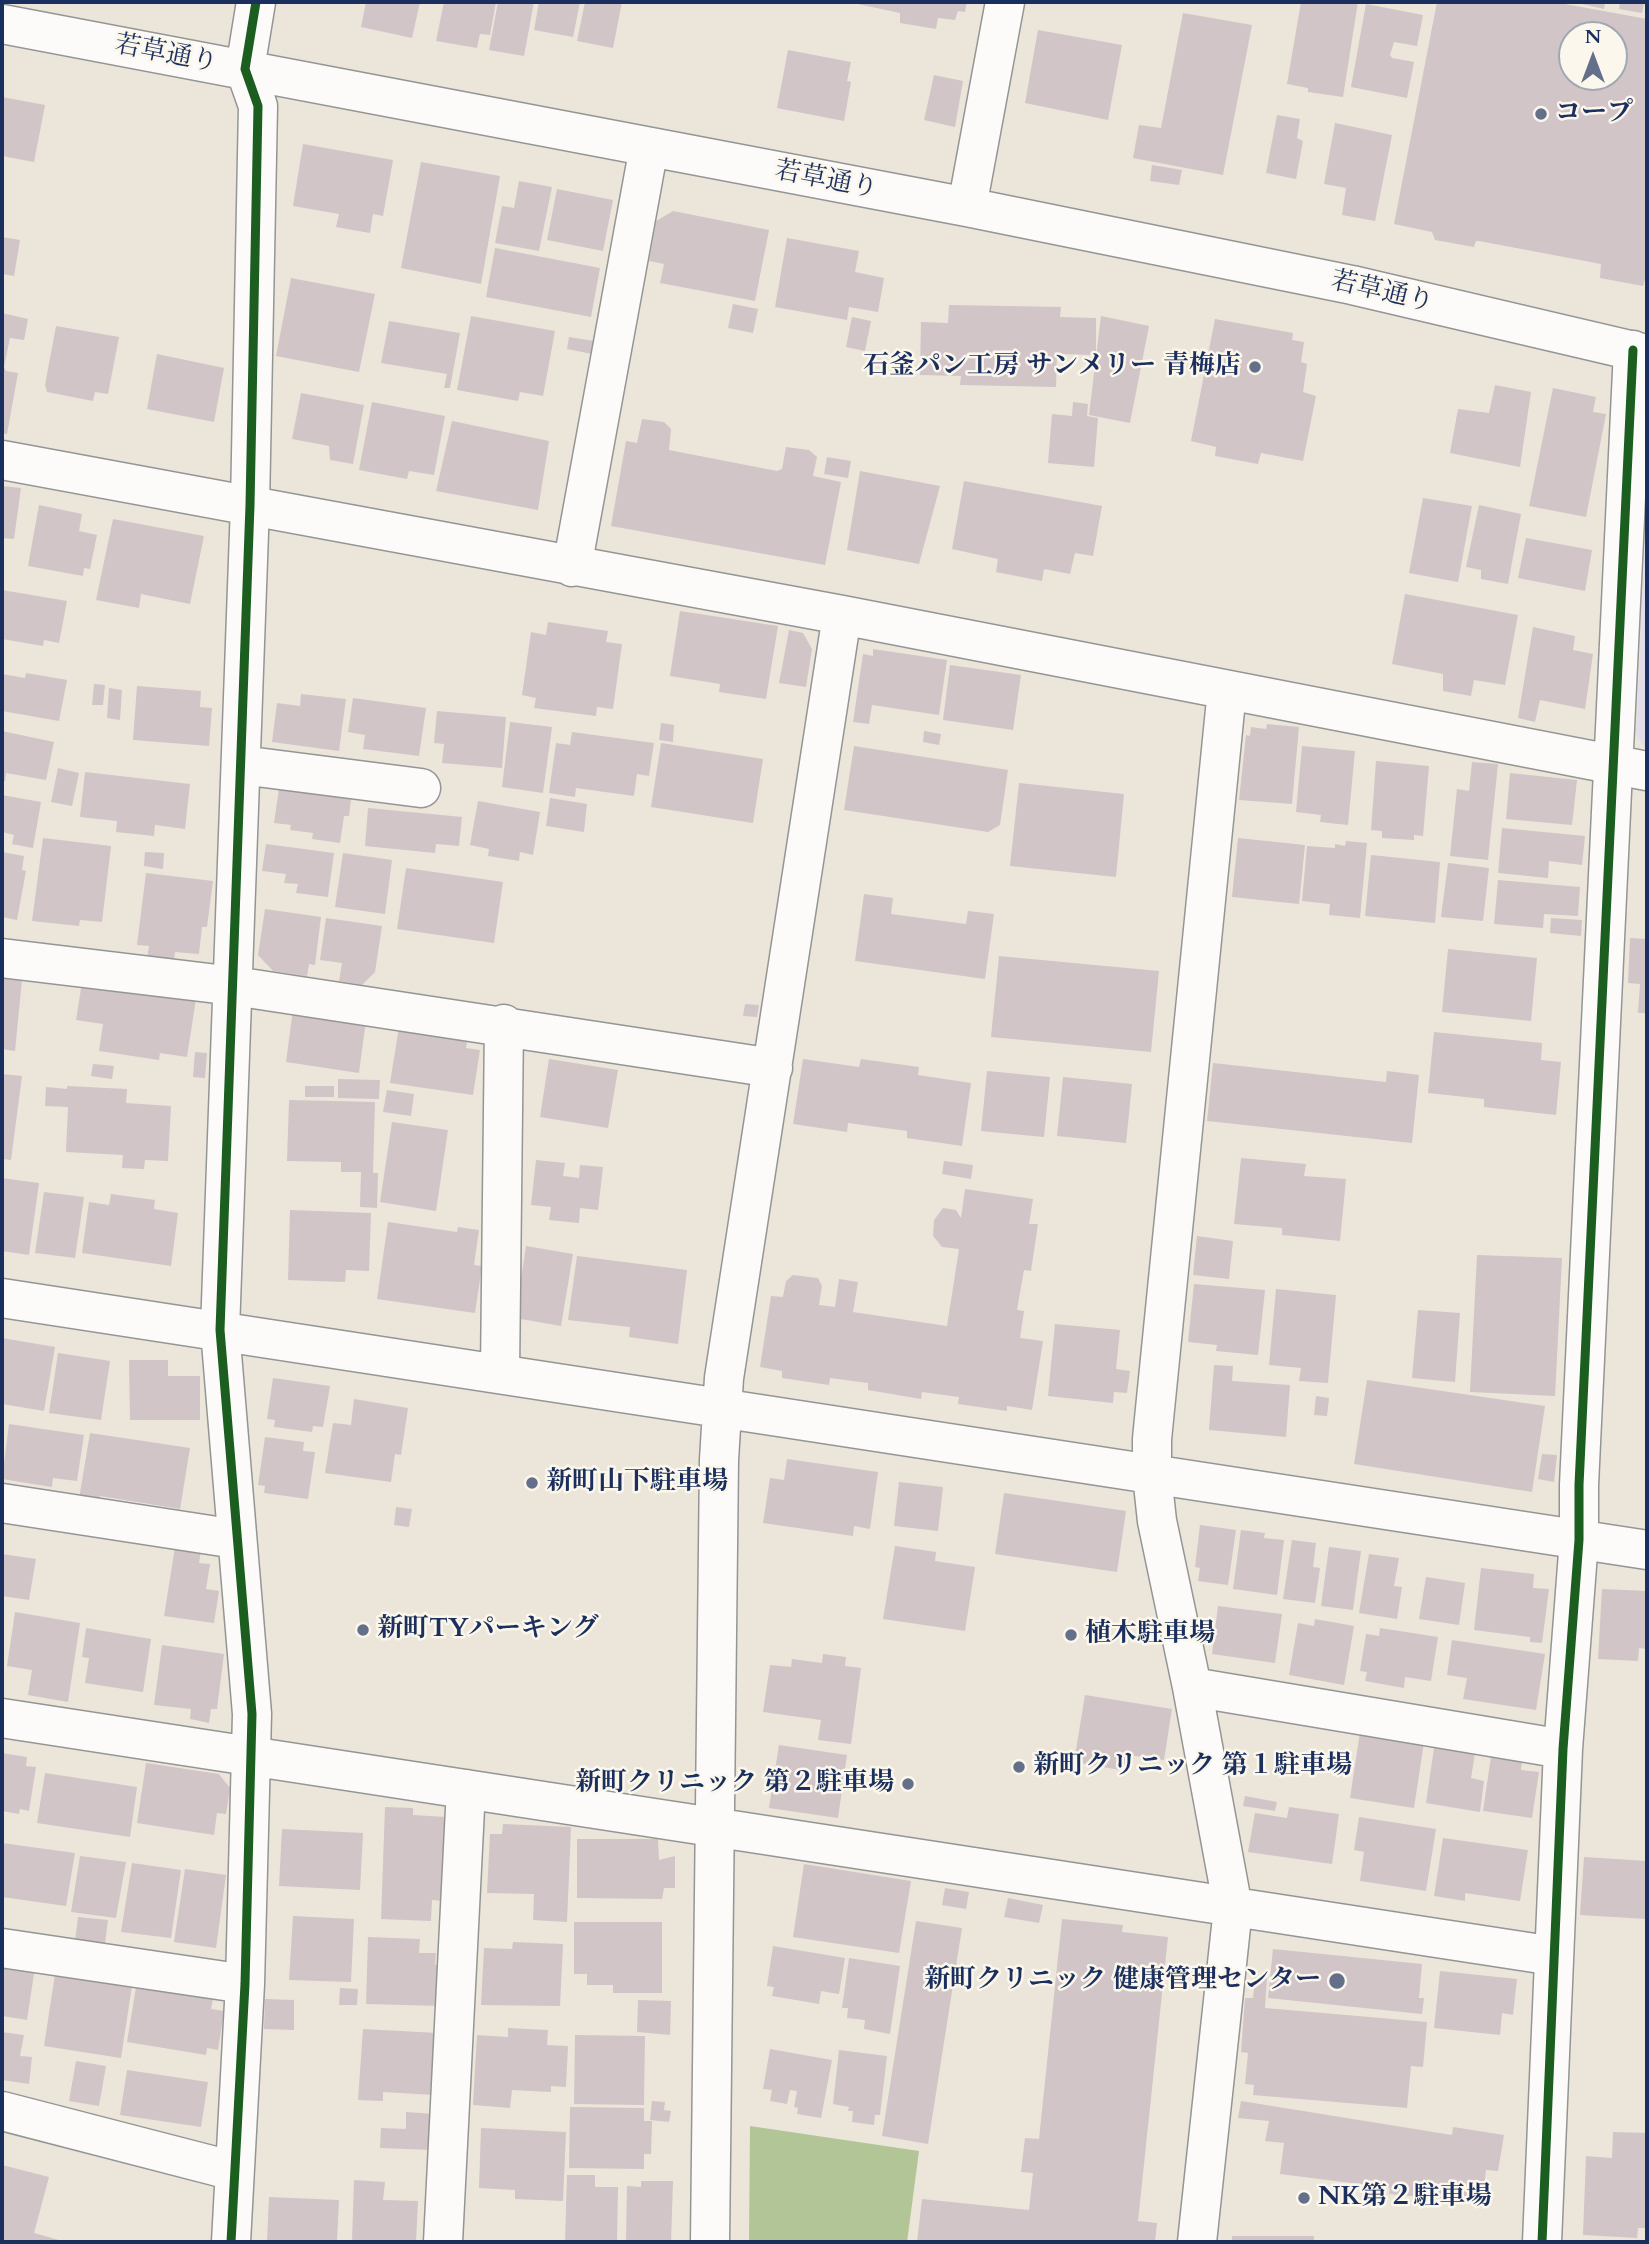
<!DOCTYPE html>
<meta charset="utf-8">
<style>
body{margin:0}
#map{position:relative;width:1649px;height:2244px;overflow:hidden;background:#ebe6d9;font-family:Cardo,serif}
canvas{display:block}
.frame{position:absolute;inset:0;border:4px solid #1b2f5e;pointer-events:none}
.north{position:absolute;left:1558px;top:21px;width:70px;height:70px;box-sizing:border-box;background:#fbf7ec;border:2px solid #a1a7b3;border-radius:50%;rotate:0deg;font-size:19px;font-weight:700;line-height:28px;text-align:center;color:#1b2f5e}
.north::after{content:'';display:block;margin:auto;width:24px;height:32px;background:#646f89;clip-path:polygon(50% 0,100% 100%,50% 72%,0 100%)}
</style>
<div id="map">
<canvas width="1649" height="2244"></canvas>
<div class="frame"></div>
<div class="north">N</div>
</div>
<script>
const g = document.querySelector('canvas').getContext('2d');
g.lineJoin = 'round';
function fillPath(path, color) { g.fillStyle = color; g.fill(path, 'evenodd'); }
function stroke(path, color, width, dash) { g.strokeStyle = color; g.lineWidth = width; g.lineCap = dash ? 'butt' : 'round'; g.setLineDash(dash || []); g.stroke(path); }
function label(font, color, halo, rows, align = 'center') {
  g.font = font + ' Cardo,"Noto Serif JP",serif'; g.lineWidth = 5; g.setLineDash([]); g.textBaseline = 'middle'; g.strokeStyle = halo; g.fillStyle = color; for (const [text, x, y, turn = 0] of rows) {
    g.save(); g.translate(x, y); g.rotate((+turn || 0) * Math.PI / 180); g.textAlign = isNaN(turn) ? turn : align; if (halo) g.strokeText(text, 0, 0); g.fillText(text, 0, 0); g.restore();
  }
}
const built = new Path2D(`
 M1647,490V751L1636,735Z`);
const forest = new Path2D(`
 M750,2126L919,2151L907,2242H749Z`);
const building = new Path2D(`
 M366,2H420L412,38L361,27Z
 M444,2H496L490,35L480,34L477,48L436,41Z
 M498,2H534L524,56L489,50Z
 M539,2H580L573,37L534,30Z
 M585,2H622L613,48L577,41Z
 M848,2H967L965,12L958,11L955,20L938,18L936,29L900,23V13Z
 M1301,2H1358L1343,97L1308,92V88L1287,84Z
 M1437,2H1554L1647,19V273L1643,286L1600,278L1601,264L1479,241H1476L1474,247L1435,240L1432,232L1394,224ZM1572,35H1614V77H1572Z
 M1573,2H1605L1604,9Z
 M1620,2L1644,3L1642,13L1619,9Z
 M1366,4L1423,15L1417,46L1394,42L1390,55L1392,58L1414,62L1407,98L1351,87Z
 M1183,13L1252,25L1223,175L1133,158L1139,125L1161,128Z
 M1038,30L1122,45L1108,120L1025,103Z
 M788,50L851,62L847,81L851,82L844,121L777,108Z
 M934,75L963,81L955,127L924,120Z
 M2,97L45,105L34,162L2,156Z
 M1277,115L1300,119L1297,138L1303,141L1296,179L1266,173Z
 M1335,123L1392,135L1375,221L1342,215L1346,188L1324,184Z
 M303,144L393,160L383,216L373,214L370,233L336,227L339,214L293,206Z
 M421,162L500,176L481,284L401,268Z
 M1152,165L1182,170L1179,185L1150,181Z
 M519,181L552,187L539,251L495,243L502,206L514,208Z
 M557,189L613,200L603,251L547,240Z
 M673,211L769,230L755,301L660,283L664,264L649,261L656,221Z
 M2,237L20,240L14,276L2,274Z
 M787,238L859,251L855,272L884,278L878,312L849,307L847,320L775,307Z
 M495,248L600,268L591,317L486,297Z
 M291,278L375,294L359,372L276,356Z
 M733,304L758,309L753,333L728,328Z
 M949,305L1061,307L1060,317L1096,318V355L1057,354L1056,387L960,385L961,376L920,375L921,322L948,323Z
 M2,313L28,319L24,340L10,338L4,367L6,371L18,373L7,434L2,433Z
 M471,316L555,331L543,396L520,392L518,401L457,390Z
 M1101,316L1149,326L1130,423L1089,415Z
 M852,317L871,321L865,351L846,347Z
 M1215,319L1293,333L1292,340L1304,342L1301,362L1307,364L1303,392L1316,396L1303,461L1261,453L1258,464L1215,456L1216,447L1191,441Z
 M389,321L460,333L450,388H444L447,374L381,363Z
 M56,326L119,337L108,394L95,392L93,401L47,392L45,385Z
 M569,337L594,341L592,354L567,349Z
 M157,354L224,368L214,422L147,409Z
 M1495,385L1531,392L1520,467L1450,453L1458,409L1489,413Z
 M1553,388L1596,397L1593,412L1606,414L1586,517L1529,506Z
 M301,393L364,405L353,464L330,460L329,446L292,439Z
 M372,402L445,416L434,475L409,471L407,479L359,470Z
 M1073,402L1088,404L1087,416L1098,418L1094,467L1048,463L1052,414L1072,416Z
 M642,419L664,422L671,429L669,450L777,471L782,469L786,447L809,450L817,457L813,476L841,482L825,565L611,526L626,441L637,443Z
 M452,421L549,441L538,510L436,491Z
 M827,457L851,461L848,478L824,474Z
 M860,471L940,486L919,564L847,550Z
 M964,481L1102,506L1093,556L1075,553L1070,574L1044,569L1042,581L996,572L998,559L952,549Z
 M2,486L21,488L14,539L2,538Z
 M1423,498L1472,506L1458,582L1409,573Z
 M39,505L82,514L79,531L97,535L90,569L84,568L83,576L28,566Z
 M1479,505L1521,514L1508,584L1481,579V570L1466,567Z
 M113,519L204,536L190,604L141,594L139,608L96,600Z
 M1526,538L1592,550L1585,591L1518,578Z
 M2,590L67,601L59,643L44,640L43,646L2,639Z
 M1405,594L1518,615L1505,685L1474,680L1471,696L1443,691V674L1392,664Z
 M680,611L778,626L766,699L719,692L720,684L670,676Z
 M548,622L608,631L606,642L622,644L613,709L597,707L596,716L534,708L536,698L522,695L531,632L546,635Z
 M1533,627L1575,636L1573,650L1593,654L1585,709L1540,700L1535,722L1518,718Z
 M789,630L803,633L812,649L806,687L779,683Z
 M873,649L947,660L939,715L872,705L869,724L853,722L863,654L873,656Z
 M950,665L1021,675L1013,730L943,720Z
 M26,673L67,680L59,721L2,711V674L25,678Z
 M94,684L105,685L103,705H92Z
 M137,686L201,691L200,707L212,708L209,746L133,740Z
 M109,688L122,690L120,720L107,718Z
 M301,694L346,699L339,751L272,742L277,703L300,706Z
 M353,698L426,708L419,756L363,749L365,735L348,732Z
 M437,711L506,717L502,768L442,763L444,744L434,743Z
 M510,722L552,727L543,793L502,787Z
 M661,723L674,725L673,742L659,740Z
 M1267,724L1299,727L1292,804L1239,800L1246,735L1250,736L1251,727L1266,729Z
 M2,731L54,742L46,780L6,773L5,781H2Z
 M924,731L941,734L939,745L923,742Z
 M572,732L654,743L649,776L637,774L634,796L576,788L575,797L549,793L556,743L570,745Z
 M661,743L763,759L753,823L651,807Z
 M854,746L1008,770L1000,825L988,832L844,810Z
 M1302,746L1355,751L1348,825L1320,822L1321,815L1296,812Z
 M1376,761L1429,766L1423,836L1414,835V840L1382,838V831L1371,830Z
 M1472,762L1498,764L1488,860L1450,856L1457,789L1469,791Z
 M58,768L79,773L72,806L51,802Z
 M85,772L190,784L185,829L155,825L154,836L116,832L117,821L80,817Z
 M1510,773L1577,780L1572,825L1506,819Z
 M1019,783L1124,794L1116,877L1010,866Z
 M279,788L351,799L349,816H344L340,843L312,839L313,833L290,830L291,825L274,823Z
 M2,795L41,802L33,848L12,844L14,835L2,832Z
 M550,798L587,804L584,832L546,826Z
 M478,801L540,812L533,855L520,852L519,861L488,856L489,849L470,845Z
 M368,808L462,817L459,846L436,844L435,853L365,846Z
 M1502,828L1585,836L1582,865L1549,861L1548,878L1498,873Z
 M43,838L111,846L102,922L80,920L79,926L32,921Z
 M1238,838L1305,845L1299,904L1232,897Z
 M1346,841L1367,843L1360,918L1329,915L1330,904L1302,901L1307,846L1335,848V844L1345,846Z
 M266,844L334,853L328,897L296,893L298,884L284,883L286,874L262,871Z
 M2,852L24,856L22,870L26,871L17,920L2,917Z
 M145,852L164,853L163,869L144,866Z
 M343,853L392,860L385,914L335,907Z
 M1371,855L1440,862L1435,923L1365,916Z
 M1448,863L1489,868L1483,921L1441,917Z
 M406,868L503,882L494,943L397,929Z
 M146,873L213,881L207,927H202L199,954L175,952L174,961L147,958L149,946L137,945Z
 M1498,880L1580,887L1578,916L1544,914L1543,928L1494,924Z
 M864,894L893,898L891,914L966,924L968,911L994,914L985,979L855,961Z
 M265,909L321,917L315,965L309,964L307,976L273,971L258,955Z
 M326,918L382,926L375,972L362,985L339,981L342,963L320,960Z
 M1551,918L1582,920L1581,936L1550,933Z
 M1630,938L1647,939V1013H1638L1640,984L1628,983Z
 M1448,949L1537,958L1531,1021L1442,1012Z
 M999,956L1159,971L1151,1052L991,1037Z
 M2,978L22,980L15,1051L2,1049Z
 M82,982L196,999L187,1057L160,1053L159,1060L99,1051L103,1024L76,1020Z
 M745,1004L759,1005L757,1017L743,1016Z
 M293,1010L366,1020L359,1073L286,1062Z
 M399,1027L468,1037L466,1048L480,1050L473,1095L390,1083Z
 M1434,1032L1542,1043L1541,1060L1561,1062L1556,1115L1484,1107V1099L1428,1093Z
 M195,1052L207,1053L205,1078L193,1077Z
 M549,1059L618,1070L608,1128L540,1117Z
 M803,1059L859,1067L861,1059L919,1067L918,1075L971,1083L962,1146L907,1138V1131L848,1123L847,1132L793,1124Z
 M1213,1063L1386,1082L1387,1071L1419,1075L1412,1143L1207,1121Z
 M93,1064L114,1066L112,1079L91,1076Z
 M987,1071L1050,1077L1044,1137L981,1131Z
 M2,1074L22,1076L11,1160L2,1159Z
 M1063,1077L1132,1084L1126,1143L1057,1136Z
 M338,1079L380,1080L379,1099L338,1098Z
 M67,1086L127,1089L126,1103L171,1106L168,1161L145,1160L144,1169L122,1168L123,1155L66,1152L68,1107L45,1106L46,1087L67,1089Z
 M305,1086H334V1097H305Z
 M387,1090L414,1094L411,1116L383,1112Z
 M289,1100L375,1102L373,1173H378L377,1208L360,1207L361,1172H341V1162L287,1161Z
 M392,1122L448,1130L436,1211L380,1202Z
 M1241,1158L1306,1164L1304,1176L1346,1179L1340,1241L1282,1235V1228L1234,1224Z
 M536,1160L565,1163L563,1176L579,1178L580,1165L603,1167L598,1210L580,1208L579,1223L549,1220L551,1207L531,1205Z
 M944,1161L973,1165L971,1179L942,1174Z
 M2,1178L39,1183L29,1255L2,1251Z
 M965,1189L1033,1199L1029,1224H1038L1031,1271L1024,1270L1017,1310L1024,1311L1020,1338L1043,1341L1032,1410L1007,1406V1411L958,1404L959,1397L922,1392L921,1399L868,1390V1383L830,1378L829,1385L782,1378V1371L760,1367L771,1296L783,1297L786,1281L793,1275L818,1278L822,1286L819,1305L835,1307L839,1279L858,1282L853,1312L947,1326L959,1249L942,1247L933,1236L934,1220L943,1208L956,1210L961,1218Z
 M44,1192L84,1197L75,1258L35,1253Z
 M111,1194L155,1200L154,1209L178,1213L171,1266L82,1253L89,1202L109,1205Z
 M290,1210L371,1213L369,1271L346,1270L345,1282L288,1280Z
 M388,1222L457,1232L458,1227L479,1230L474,1265L482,1266L475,1313L377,1299Z
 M1197,1236L1233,1241L1229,1279L1193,1275Z
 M526,1246L573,1254L561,1326L515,1318Z
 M1477,1255L1562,1258L1555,1396L1470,1392Z
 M577,1256L687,1270L678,1344L629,1337L630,1327L568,1320Z
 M1194,1284L1265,1290L1258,1355L1216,1351L1217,1345L1188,1342Z
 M1276,1289L1336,1295L1328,1383L1299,1381L1301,1368L1269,1365Z
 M1418,1310L1460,1313L1455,1382L1412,1378Z
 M1055,1324L1120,1330L1116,1369L1130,1371L1127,1393L1114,1392L1113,1403L1048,1396Z
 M2,1338L55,1347L44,1411L2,1404Z
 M58,1353L110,1361L101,1420L49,1413Z
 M129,1360H168V1376H200V1420H130Z
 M1214,1365L1233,1366L1232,1381L1290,1385L1286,1437L1209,1430Z
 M273,1378L330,1386L323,1427L313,1426L312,1432L274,1427L275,1420L267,1419Z
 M1367,1380L1545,1406L1532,1492L1354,1464Z
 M1316,1396L1329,1398L1327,1416L1314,1415Z
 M354,1399L408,1408L401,1455L395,1454L391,1482L325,1473L333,1423L351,1425Z
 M9,1424L84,1435L77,1481L53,1478L52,1487L2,1479Z
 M90,1433L190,1448L180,1509L100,1496L99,1502L79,1499Z
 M265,1437L304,1442L303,1451L315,1452L308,1499L264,1493L265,1486L258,1485Z
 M1542,1454L1557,1455L1554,1482L1538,1479Z
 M787,1459L878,1472L870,1529L854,1526L853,1536L763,1523L770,1478L784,1480Z
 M899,1482L943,1487L938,1531L894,1526Z
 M1004,1493L1126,1511L1117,1572L995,1554Z
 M396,1507L412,1509L409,1527L394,1525Z
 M1200,1525L1236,1530L1228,1585L1198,1581L1200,1568L1195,1567Z
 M1241,1530L1265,1533L1264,1538L1284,1540L1277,1595L1233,1589Z
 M1292,1540L1316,1543L1313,1567L1320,1568L1315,1603L1283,1599Z
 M895,1546L936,1552L935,1561L975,1567L965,1631L883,1619Z
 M175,1547L201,1551L199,1563L210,1564L206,1589L219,1591L214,1623L164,1616Z
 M1329,1547L1361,1551L1353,1610L1321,1606Z
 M2,1554L36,1559L29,1600L2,1596Z
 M1369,1554L1399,1558L1394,1586L1402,1587L1397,1619L1359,1613Z
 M1481,1568L1534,1574L1533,1588L1549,1589L1542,1643L1530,1642V1637L1474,1630Z
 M1426,1577L1465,1583L1459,1625L1419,1619Z
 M1602,1589L1647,1591V1649L1639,1648L1638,1661L1598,1659Z
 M1218,1606L1282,1614L1275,1663L1212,1654Z
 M15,1612L80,1623L68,1702L28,1695L32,1670L7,1666Z
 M1315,1619L1354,1626L1344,1685L1289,1675L1298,1623L1314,1626Z
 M86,1628L151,1639L143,1692L85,1683L89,1658L82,1657Z
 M1380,1628L1438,1637L1431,1681L1405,1677L1404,1688L1365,1681L1367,1672L1360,1671L1366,1634L1379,1636Z
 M1452,1640L1545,1654L1536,1710L1463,1699L1467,1678L1447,1675Z
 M162,1645L224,1654L217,1709H211L209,1723L190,1719L191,1709L154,1705Z
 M823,1654L846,1657L845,1666L861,1668L851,1744L818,1740L821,1720L763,1712L770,1665L791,1667L792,1659L822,1663Z
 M1085,1695L1172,1709L1164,1760L1128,1755L1126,1771L1074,1762Z
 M1360,1732L1424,1742L1414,1808L1350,1798Z
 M1435,1741L1476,1747L1471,1778L1484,1781L1480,1812L1426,1803Z
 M779,1745L847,1755L838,1818L769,1808Z
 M1492,1750L1523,1755L1521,1770L1539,1772L1532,1818L1483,1811Z
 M2,1753L27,1757L26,1766L36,1767L29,1811L20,1809L19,1814L2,1811Z
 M146,1763L219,1774L230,1788L226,1814L217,1813L214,1835L137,1823Z
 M45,1773L137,1787L130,1837L37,1823Z
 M1245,1796L1277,1802L1275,1811L1243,1806Z
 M385,1807L413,1808V1815L446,1817L443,1901L432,1900L431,1921L381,1919Z
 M1289,1807L1339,1814L1332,1864L1248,1852L1255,1813L1287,1818Z
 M1359,1817L1436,1829L1426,1891L1360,1881L1364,1852L1354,1850Z
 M503,1824L571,1827L567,1922L533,1920L534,1894L487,1893L490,1834H502Z
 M282,1829L363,1833L360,1890L279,1886Z
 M1443,1838L1528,1850L1520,1901L1465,1893V1901L1434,1896Z
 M577,1839H658L659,1860L675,1856V1888H664L662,1899L577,1898Z
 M2,1843L75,1853L66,1906L2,1897Z
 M80,1856L126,1862L116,1918L71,1912Z
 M1584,1857L1647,1861V1919L1580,1915Z
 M132,1863L181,1870L171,1938L121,1932Z
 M804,1864L911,1881L899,1953L793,1937Z
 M185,1869L226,1875L216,1948L174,1942Z
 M945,1888L969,1892L966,1909L942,1905Z
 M1008,1898L1043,1905L1039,1923L1004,1917Z
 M293,1916L354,1919L351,1982L289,1980Z
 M78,1917L108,1920L105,1944L75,1941Z
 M1062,1919L1123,1925L1122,1932L1168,1937L1138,2221L1157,2223L1155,2242H917L922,2199L1029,2210L1033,2173L1021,2172L1025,2138L1039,2139Z
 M916,1921L962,1928L928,2144L882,2136Z
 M574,1922H662V1993H613V1985H587V1974H574Z
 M368,1937L420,1939L419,1953H436L435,1965H442V2006L366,2004Z
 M513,1942L563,1944L560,2006L481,2005L484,1948L512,1949Z
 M773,1946L845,1958L839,1994L821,1991L819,2004L772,1996L774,1987L767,1986Z
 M1273,1949L1422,1964L1419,1998H1424L1422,2014L1268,1998Z
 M849,1958L900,1966L890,2034L864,2029L865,2020L847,2018L848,2008H842Z
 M2,1962L35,1967L27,2020L2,2016Z
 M1440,1971L1517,1979L1513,2015L1502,2013L1500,2035L1434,2028Z
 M55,1974L132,1986L121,2058L44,2046Z
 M1255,1977L1267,1978L1265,2008L1427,2022L1423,2067L1411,2066L1407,2108L1253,2095L1254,2085L1245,2084L1248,2053L1241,2052L1245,1998H1253Z
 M136,1987L213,1999L211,2009L224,2011L218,2050L207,2048L206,2055L127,2042Z
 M340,1988L358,1989L357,2005H339Z
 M265,1999L294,2000V2030L264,2029Z
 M638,2000L671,2001L670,2035L637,2032Z
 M508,2028L548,2030L547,2045L568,2046L566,2087L551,2086V2092L512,2090L510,2108L473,2105L477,2035L508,2037Z
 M363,2029L438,2033L434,2095L383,2092V2101L358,2100Z
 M2,2032L24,2035L20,2056L32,2057L29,2084L2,2080Z
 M575,2035L645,2036L644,2105L574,2104Z
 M770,2049L832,2060L821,2118L797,2114L798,2108L794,2107L797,2091L790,2090L787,2104L770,2101L772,2090L763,2089Z
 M839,2050L887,2056L880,2115H875L874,2125L852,2122L853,2111H848L849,2107L833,2104Z
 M76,2061L106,2066L99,2106L69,2101Z
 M127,2070L208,2082L201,2127L120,2115Z
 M652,2101L665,2102L664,2110L671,2111L669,2122L650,2120Z
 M1241,2101L1452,2135L1453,2127L1504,2135L1498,2171L1486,2170L1483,2198L1446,2194V2199L1389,2194L1390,2188L1280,2174L1284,2143L1265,2141L1269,2121L1238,2118Z
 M570,2107L644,2108V2121H652L651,2154H644V2169L569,2168Z
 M406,2112L435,2114L433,2150L380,2148L381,2128L406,2129Z
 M481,2128L566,2132L563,2201L515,2199V2190L479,2188Z
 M1613,2132L1647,2133V2228H1638L1637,2238L1583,2235L1586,2156L1612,2158Z
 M2,2165L49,2177L34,2233L66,2242H2Z
 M567,2175H595V2187H618L617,2242H565Z
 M354,2180L385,2182L383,2200L418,2201L416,2242H352Z
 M641,2181H673L671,2242H626L627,2186L641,2187Z
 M269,2197L339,2200L337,2242H267Z
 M1232,2236H1314V2242H1232Z`);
const minor = new Path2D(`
 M2,24L967,207L1352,285L1647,354
 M967,207L1005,2
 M2,460L842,615L1647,771
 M572,567L649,147
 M241,765L421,788
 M2,958L234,986L773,1068
 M2,1298L1647,1550
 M500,1372L504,1024
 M2,1503L236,1539
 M1192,1687L1563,1749
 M2,1718L1554,1956
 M2,1948L245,1984
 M2,2111L234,2171
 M231,2242L245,1984L252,1714L220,1330L250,505L258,106L245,69L256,2
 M443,2242L466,1789
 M710,2242L719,1460L724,1378L842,615
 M1197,2242L1233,1908L1192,1687L1157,1521L1152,1475V1439L1227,690
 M1542,2242L1563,1749L1579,1540V1485L1633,350`);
const cycleway = new Path2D(`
 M231,2242L245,1984L252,1714L220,1330L250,505L258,106L245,69L256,2
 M1542,2242L1563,1749L1579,1540V1485L1633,350`);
const markers = [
 [1541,114,7,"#646f89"],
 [1255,367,7,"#646f89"],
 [532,1483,7,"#646f89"],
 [363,1630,7,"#646f89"],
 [1071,1635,7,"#646f89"],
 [1019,1767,7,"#646f89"],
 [908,1784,7,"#646f89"],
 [1337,1981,9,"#646f89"],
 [1304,2198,7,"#646f89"]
];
const streetNames = [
 ["若草通り",166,55,11],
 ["若草通り",826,181,11],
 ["若草通り",1382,293,13]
];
const poiNames = [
 ["コープ",1555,114],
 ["石釜パン工房 サンメリー 青梅店",1241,367,"right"],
 ["新町山下駐車場",546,1483],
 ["新町TYパーキング",377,1630],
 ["植木駐車場",1085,1635],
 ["新町クリニック 第１駐車場",1033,1767],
 ["新町クリニック 第２駐車場",894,1784,"right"],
 ["新町クリニック 健康管理センター",1321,1981,"right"],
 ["NK第２駐車場",1318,2198]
];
fillPath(built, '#e3dde9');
fillPath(forest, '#b2c596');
fillPath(building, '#d1c5c8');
stroke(minor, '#949595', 41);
stroke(minor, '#fcfbf9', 38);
stroke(cycleway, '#1b5e20', 9);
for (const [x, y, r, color] of markers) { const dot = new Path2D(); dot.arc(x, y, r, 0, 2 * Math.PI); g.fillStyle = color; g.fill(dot); stroke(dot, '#fbf7ec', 2.5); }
label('26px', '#1b2f5e', '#fbf7ec', streetNames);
label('bold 26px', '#1b2f5e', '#fbf7ec', poiNames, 'left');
</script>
